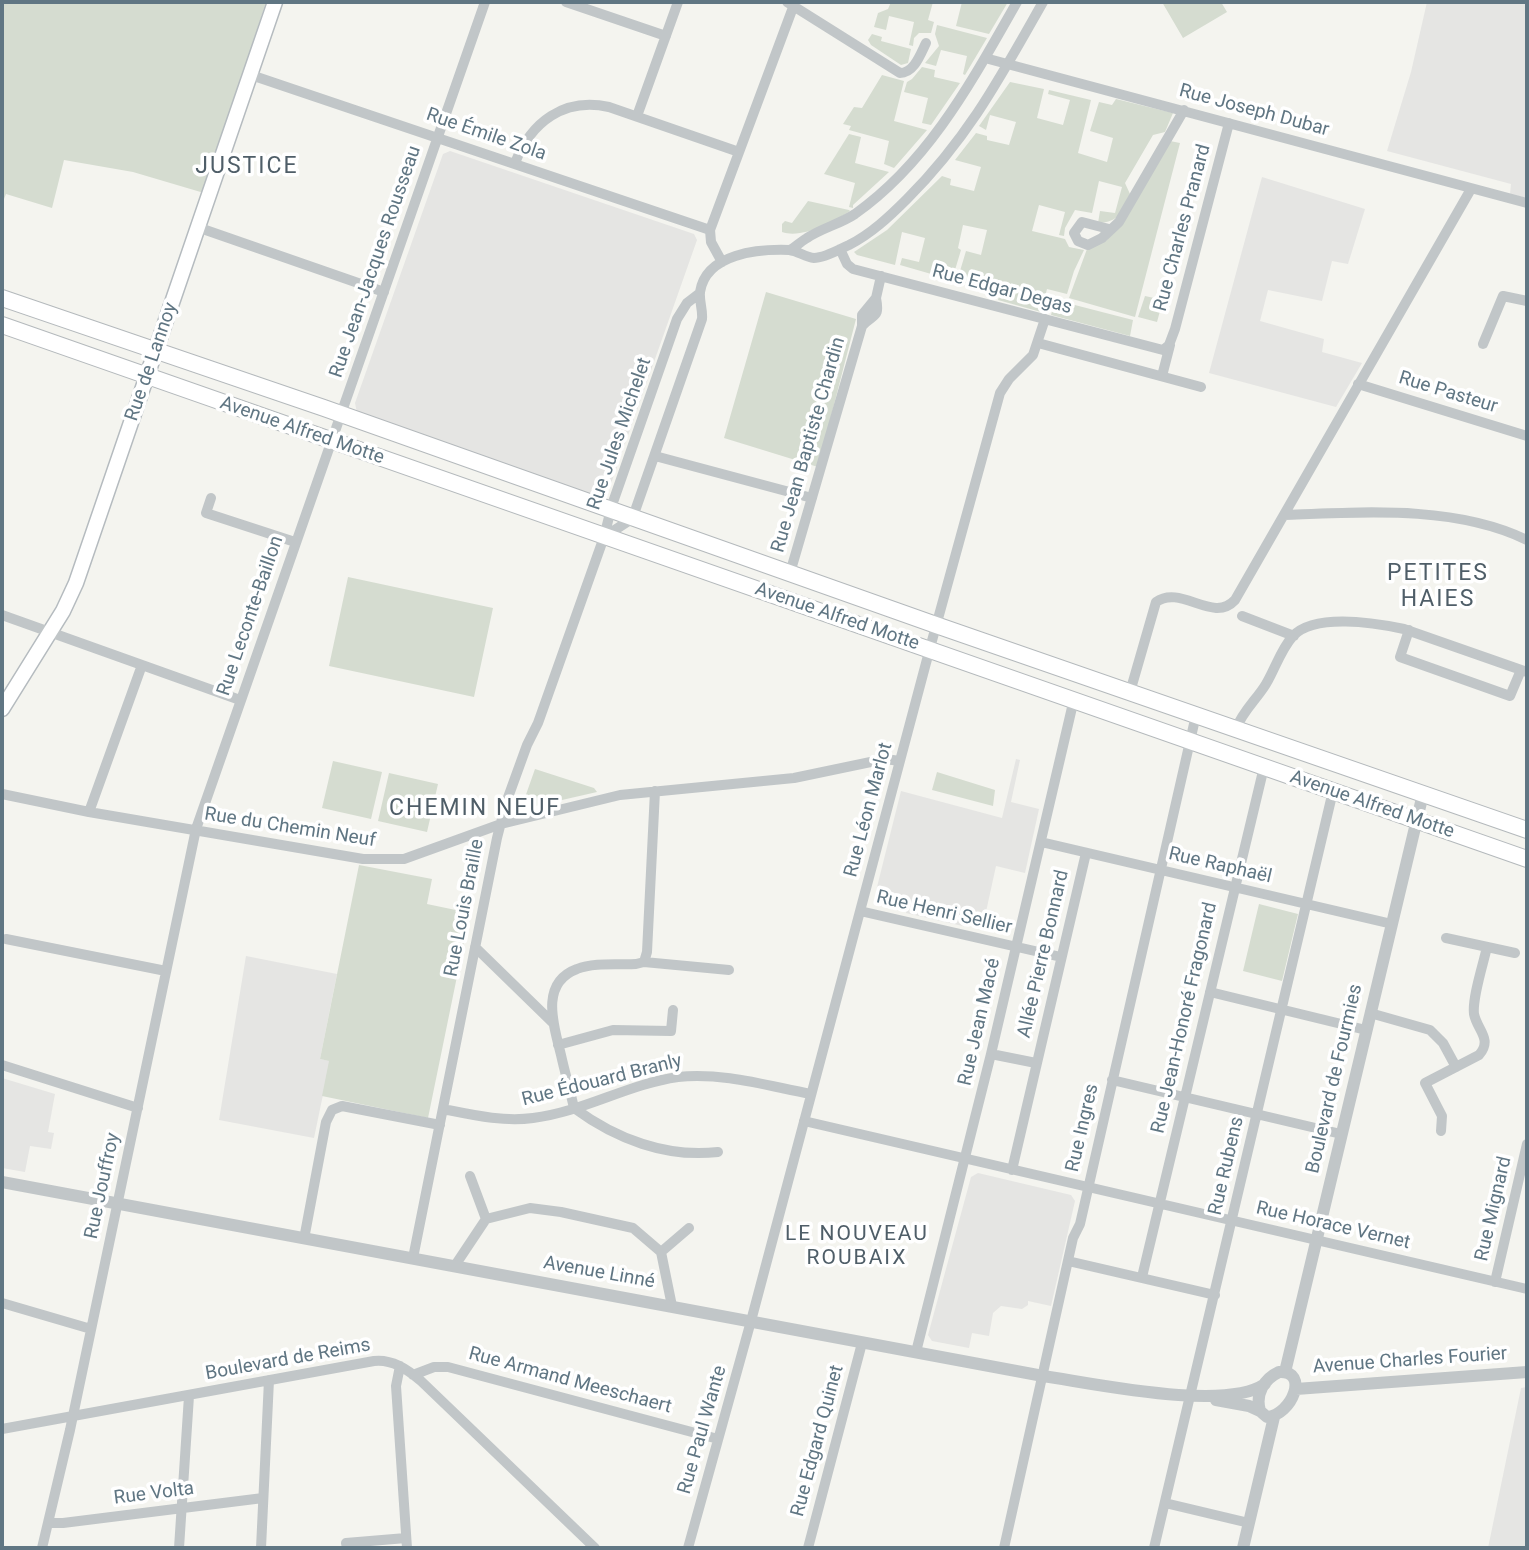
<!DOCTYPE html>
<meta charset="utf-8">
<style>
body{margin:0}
#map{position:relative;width:1529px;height:1550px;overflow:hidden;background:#f4f4ef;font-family:Roboto,sans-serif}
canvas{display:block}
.frame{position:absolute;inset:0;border:4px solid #607683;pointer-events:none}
</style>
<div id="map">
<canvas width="1529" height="1550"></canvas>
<div class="frame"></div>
</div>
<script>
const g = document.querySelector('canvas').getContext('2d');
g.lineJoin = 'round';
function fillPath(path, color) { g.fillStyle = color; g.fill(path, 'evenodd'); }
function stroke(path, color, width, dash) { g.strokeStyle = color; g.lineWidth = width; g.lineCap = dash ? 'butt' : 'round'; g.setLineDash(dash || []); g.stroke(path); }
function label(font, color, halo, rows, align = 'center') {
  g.font = font + ' Roboto,sans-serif'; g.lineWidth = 7; g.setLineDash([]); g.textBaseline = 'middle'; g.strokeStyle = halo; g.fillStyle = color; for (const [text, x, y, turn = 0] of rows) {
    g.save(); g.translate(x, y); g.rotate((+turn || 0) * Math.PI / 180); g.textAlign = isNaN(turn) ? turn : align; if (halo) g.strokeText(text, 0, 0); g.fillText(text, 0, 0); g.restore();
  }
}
const built = new Path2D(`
 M1427,2H1527V198L1510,194L1511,184L1387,151L1411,72Z
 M450,151L694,234L697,240L607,495L601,498L357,413L355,403L443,154Z
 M1262,177L1365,209L1348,264L1332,261L1322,301L1268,290L1260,321L1324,339L1322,352L1362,363L1336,407L1209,373Z
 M1016,759L1020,760L1011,802L1039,809L1025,873L996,866L984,921L969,918L967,927L906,913L908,904L896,901V897L876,891L901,791L1002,818Z
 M246,956L337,974L320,1059L330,1061L314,1138L219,1120Z
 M2,1078L55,1094L48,1132L54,1133L51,1149L30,1146L25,1172L2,1168Z
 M978,1173L1071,1195L1075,1201L1051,1306L1028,1301V1305L1022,1309L1001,1306L993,1313L989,1336L972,1333L969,1348L932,1341L928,1335L971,1177Z
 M1527,1387V1548H1488L1521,1388Z`);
const green = new Path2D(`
 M2,2H266L204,193L133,172L64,160L52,208L6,194L2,204Z
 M891,2H933L928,20L934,22L931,33H919L914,38L913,46L909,45L914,22L889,16L886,30L874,27L878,13L888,9Z
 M962,2H1008L989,34L956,26Z
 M1162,2H1221L1227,12L1183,38Z
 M937,25L987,38L965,75L963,74L967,56L941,50L936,66L925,63L939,46L935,34Z
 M872,34L882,37L881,41L911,49L908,63L901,65L871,45L868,40Z
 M922,67L935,70L934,77L960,83L931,125L922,123L928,98L904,92L907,82L912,79Z
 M882,75L904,81L894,121L927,130L894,168L884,164L889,141L849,130L851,126L843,124L854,107L862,108Z
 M1010,82L1044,89L1037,118L1063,125L1070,100L1048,94L1049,90L1091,100L1078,153L1107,162L1113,138L1090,131L1099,102L1112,105L1116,99L1173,113L1165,132L1153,135L1125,183L1130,194C1121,212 1120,222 1098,223L1100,211L1115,213L1122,187L1099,181L1092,213L1075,210L1065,228L1064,236L1059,235L1065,212L1039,205L1032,231L1065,239L1069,247L1084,250L1074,271L1067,294L1047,289L1041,312L998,300L1000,293L957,281L966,251L981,255L987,230L963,225L958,248L961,250L952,280L900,265L902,258L919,262L925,238L902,232L895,265L857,255L854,252L887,230L942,176L951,179L950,185L974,191L981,167L955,160L976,133L987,136V140L1009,145L1016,122L990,115L986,130L979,126Z
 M849,134L861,137L855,163L889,172L853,205V208L849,207L855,183L824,174Z
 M1170,141L1180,143L1135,317L1069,298L1087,249L1107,240Z
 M808,201L849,210L850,211C834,222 802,239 782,232V224L785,221L792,223Z
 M766,292L856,319L818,467L724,438Z
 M1145,296L1163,300L1157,322L1138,317Z
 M1067,303L1133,320L1130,336L1051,315L1053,308L1065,311Z
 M348,577L493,608L474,697L329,666Z
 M333,761L382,772L371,819L322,808Z
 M535,769L594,788L597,792L527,808L523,803Z
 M937,772L995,790L993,806L932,790Z
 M389,773L438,784L427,832L378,821Z
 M359,865L432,879L427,904L470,913L428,1118L322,1096L329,1061L320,1059Z
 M1259,904L1298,914L1282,981L1243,971Z`);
const minor = new Path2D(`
 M566,2L666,36
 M787,2L900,73C914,73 920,55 926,43
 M985,58L1527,203
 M251,75L710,230
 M637,116L678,2
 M515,163C531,122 564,97 609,107L739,152
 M197,227L384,292
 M1109,229L1082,222L1074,233L1078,241L1088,245L1102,238L1119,222L1184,110
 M840,249L847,264L853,269L1163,350L1169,345L1175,329L1229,123
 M790,250C796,247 800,242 807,238C822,228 840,224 855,214C930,161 973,79 1017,2
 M722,262L711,242L710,230L795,2
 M862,326C874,313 880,319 876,298
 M1038,343L1201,387
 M1483,344L1503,296L1527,301
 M1162,376L1170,345
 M1358,384L1527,436
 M655,456L812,498
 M211,498L206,513L295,542
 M1284,515C1363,512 1455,505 1527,540
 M604,537L627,522L635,511L702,319C703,310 699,301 700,292C706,253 759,249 789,250C798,251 805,257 814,258C825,258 840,249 849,245C871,234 890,216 907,199C969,137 1001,76 1043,2
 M790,573L862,326V315L876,298L881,276
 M2,615L240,700
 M1242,616L1294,636
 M1409,630L1400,657L1510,696L1521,670
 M1130,692L1156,602C1181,584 1213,624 1235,600L1471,189
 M1236,729C1242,712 1257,699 1266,684C1275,669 1281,649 1293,636C1315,613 1375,623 1404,629L1527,672
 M2,794L89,812L363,859H404L501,824L620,795L794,778L885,759L900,761
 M89,812L142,665
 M1041,842L1392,924
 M860,911L1061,957
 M1446,938L1515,953
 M6,939L166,971
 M475,947L553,1023
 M644,962L647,952L655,791
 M1210,992L1366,1030
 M1370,1013L1430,1030L1443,1043L1456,1067
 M558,1045L613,1030L671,1031L673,1010
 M991,1054L1036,1063
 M2,1065L138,1108
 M1112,1080L1341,1134
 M443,1109C473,1115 503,1122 533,1118C583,1112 628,1084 678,1077C722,1072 768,1086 811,1094
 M804,1121L1527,1289
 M1441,1131L1442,1116L1425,1083L1479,1055C1493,1039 1477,1030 1474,1014C1472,998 1483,965 1487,947
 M718,1152C666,1158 616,1139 574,1108C570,1090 565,1073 561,1055C554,1026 539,983 577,969C594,962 618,965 636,964L644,962L729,970
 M1012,1170L1086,853
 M470,1176L486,1219
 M304,1239L326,1122L332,1110L342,1106L440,1125
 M661,1252L689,1228
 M413,1258L497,838L506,803L527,745L538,723L604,537L612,505L677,319L687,303L700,293
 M1068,1261L1215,1295
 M454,1267L486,1219L530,1208L561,1212L633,1228L661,1252L672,1306
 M1142,1277L1264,767
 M1495,1282L1527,1144
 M2,1303L91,1329
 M916,1352L991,1054L1074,699
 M400,1366L396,1386L407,1548
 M413,1375L434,1367H448L718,1439
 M2,1429L374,1361C392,1359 407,1369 421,1381L595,1548
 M1165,1503L1249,1523
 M48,1523H63L263,1498
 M42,1548L70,1430L196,829L485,2
 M179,1548L189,1396
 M261,1548L269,1380
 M347,1548L346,1543L406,1538
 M688,1548L751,1321L930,648L1000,393L1009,379L1033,355L1045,319
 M808,1548L862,1343
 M1004,1548L1073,1238L1080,1224L1196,715
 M1154,1548L1333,791`);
const tertiary = new Path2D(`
 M2,1182L1043,1376C1092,1383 1225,1412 1265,1384
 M1279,1372C1310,1370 1292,1415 1267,1417L1260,1411C1255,1394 1264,1379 1279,1372Z
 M1285,1372L1423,794
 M1296,1389L1527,1372
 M1216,1400L1249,1406L1260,1411
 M1243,1548L1274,1417`);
const secondary = new Path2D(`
 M2,709L63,611L76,583L275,2`);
const primary = new Path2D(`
 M2,298L324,408L936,625L1527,830
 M2,325L1527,859`);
const streetNames = [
 ["Rue Joseph Dubar",1254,111,15],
 ["Rue Émile Zola",486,135,19],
 ["Rue Charles Pranard",1183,228,-75],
 ["Rue Jean-Jacques Rousseau",376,262,-71],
 ["Rue Edgar Degas",1002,290,15],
 ["Rue de Lannoy",152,362,-71],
 ["Rue Pasteur",1448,393,17],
 ["Avenue Alfred Motte",302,431,19],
 ["Rue Jules Michelet",620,434,-71],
 ["Rue Jean Baptiste Chardin",809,445,-74],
 ["Rue Leconte-Baillon",251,616,-71],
 ["Avenue Alfred Motte",837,617,19],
 ["Avenue Alfred Motte",1372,805,19],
 ["Rue Léon Marlot",869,810,-75],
 ["Rue du Chemin Neuf",290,828,9],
 ["Rue Raphaël",1220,866,13],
 ["Rue Louis Braille",465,908,-79],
 ["Rue Henri Sellier",944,913,13],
 ["Allée Pierre Bonnard",1044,954,-77],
 ["Rue Jean-Honoré Fragonard",1185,1018,-77],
 ["Rue Jean Macé",980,1022,-77],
 ["Boulevard de Fourmies",1335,1079,-77],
 ["Rue Édouard Branly",602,1081,-14],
 ["Rue Ingres",1083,1128,-77],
 ["Rue Rubens",1227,1166,-77],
 ["Rue Jouffroy",103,1186,-78],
 ["Rue Mignard",1494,1209,-77],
 ["Rue Horace Vernet",1333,1226,13],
 ["Avenue Linné",599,1273,10],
 ["Boulevard de Reims",288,1360,-10],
 ["Avenue Charles Fourier",1410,1361,-4],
 ["Rue Armand Meeschaert",570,1381,15],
 ["Rue Paul Wante",703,1430,-74],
 ["Rue Edgard Quinet",818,1441,-75],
 ["Rue Volta",154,1494,-7]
];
const neighbourhoodNames = [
 ["LE NOUVEAU",857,1235],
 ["ROUBAIX",857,1259]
];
const quarterNames = [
 ["JUSTICE",247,167],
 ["PETITES",1438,574],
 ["HAIES",1438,600],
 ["CHEMIN NEUF",475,809]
];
fillPath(built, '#e5e5e3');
fillPath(green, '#d5dcd0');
stroke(secondary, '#b5bbbf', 17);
stroke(primary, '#b4b9bc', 18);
stroke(minor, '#c1c6c8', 10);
stroke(tertiary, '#c1c6c8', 12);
stroke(secondary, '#fff', 14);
stroke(primary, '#fff', 16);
label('19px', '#607683', '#fff', streetNames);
g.letterSpacing = '2px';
label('21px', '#4f5e68', '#fff', neighbourhoodNames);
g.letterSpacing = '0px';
g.letterSpacing = '2px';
label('23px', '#4f5e68', '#fff', quarterNames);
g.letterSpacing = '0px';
</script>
